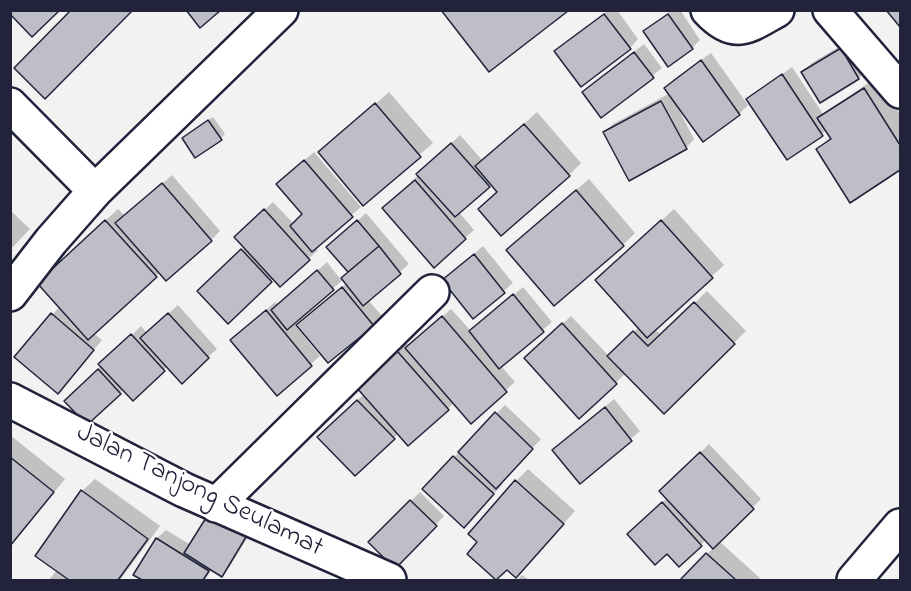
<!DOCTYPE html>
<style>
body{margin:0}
#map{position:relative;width:911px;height:591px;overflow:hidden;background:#f2f2f3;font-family:"Indie Flower",sans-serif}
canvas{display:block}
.frame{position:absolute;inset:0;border:12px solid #22223b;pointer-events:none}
</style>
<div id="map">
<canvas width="911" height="591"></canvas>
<div class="frame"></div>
</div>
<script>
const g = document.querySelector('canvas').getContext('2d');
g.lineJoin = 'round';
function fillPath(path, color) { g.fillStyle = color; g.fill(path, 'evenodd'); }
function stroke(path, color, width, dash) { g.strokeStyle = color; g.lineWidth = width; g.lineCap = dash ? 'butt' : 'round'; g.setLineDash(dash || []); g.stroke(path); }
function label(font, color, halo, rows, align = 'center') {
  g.font = font + ' "Indie Flower",sans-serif'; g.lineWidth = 4.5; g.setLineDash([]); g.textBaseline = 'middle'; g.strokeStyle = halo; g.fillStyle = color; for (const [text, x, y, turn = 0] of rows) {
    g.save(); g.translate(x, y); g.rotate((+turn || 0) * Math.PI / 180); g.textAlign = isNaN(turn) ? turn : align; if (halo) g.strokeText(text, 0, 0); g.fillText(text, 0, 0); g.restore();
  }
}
const shadow = new Path2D(`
 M608,10H617L638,39L630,48L556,51Z
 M671,10H680L700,40L692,48L645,31Z
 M850,40L867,69L859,78L820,101L803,72L812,63Z
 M644,44L662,68L602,116L583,92Z
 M711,53L748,105L739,114L704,140L678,108L694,139L686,148L604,133L613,124L670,93L666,88L674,79Z
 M792,67L823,114L877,77L900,114V169L851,200L818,149L831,136L827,130L787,158L748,99Z
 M389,92L433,143L363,204L320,152Z
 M537,112L581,163L569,175L499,192L491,183L459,212L474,230L465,238L393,199L460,135L483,161Z
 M213,117L225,134L221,138L188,134Z
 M314,152L361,207L315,247L318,250L280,285L274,278L228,322L199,291L245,247V228L273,202L294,224L304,214L287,175Z
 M172,175L220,231L211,240L160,272L93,333L102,340L66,383L16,357L60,306L51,271L118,209L125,216Z
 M589,179L635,233L623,245L520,238Z
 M674,209L724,265L655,329L661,335L707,291L746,331L664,412L626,373L579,417L535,349L571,316L609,356L639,327L609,268Z
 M10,210L30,229L10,250Z
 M366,213L409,264L368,300L382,316L328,361L307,316L347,283L344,279L293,323L320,356L277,394L241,332L275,302L278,305L327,262L341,280L349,272L328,247Z
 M483,246L513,283L473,317L444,280Z
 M523,287L552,322L501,366L515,382L471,421L454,402L448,409L399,433L355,474L320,437L364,394L399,335L410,347L451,309L471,331Z
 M178,305L217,349L208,357L168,366L133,399L124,389L87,423L75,392L141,326L147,333Z
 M614,399L640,431L580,482L563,442Z
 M505,405L541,439L500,483L502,485L473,517L454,457Z
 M10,435L65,479L10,546Z
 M709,444L761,499L719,541L762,580H682L714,547L706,540L679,565L638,525L667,498L661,491Z
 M528,469L575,511L516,576L508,569L497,579L469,554L479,542L516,481Z
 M95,479L160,526L120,580H49L57,570L82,491Z
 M420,492L444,516L395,567L370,542Z
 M210,514L254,527L230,566L221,575L212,569L205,580H140L142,579L135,574L157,538L166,530L191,545Z
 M522,575L529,580H517Z`);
const building = new Path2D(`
 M10,10H60L32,37L10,14Z
 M71,10H133L45,99L14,68Z
 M186,10H221L200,28Z
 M441,10H568V11L489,72Z
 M886,10H900V27Z
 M604,14L631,49L581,87L554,51Z
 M668,14L693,49L668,67L643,31Z
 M841,48L859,79L820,103L801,72Z
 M634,52L654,78L601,118L582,92Z
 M701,60L740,115L703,142L664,88Z
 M782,74L823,136L787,160L746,99Z
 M864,88L900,145V170L850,203L816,149L831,139L817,118Z
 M661,101L687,149L629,181L603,132Z
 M375,103L421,157L363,206L318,152Z
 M208,120L222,140L195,158L182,138Z
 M524,124L570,176L501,236L478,209L497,192L475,166Z
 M451,143L490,187L455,217L416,174Z
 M304,160L353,217L312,252L290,226L302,214L276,184Z
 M415,180L466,239L434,268L382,208Z
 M162,183L212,241L166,281L115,223Z
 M576,190L624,246L554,306L506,250Z
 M264,209L310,260L280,287L234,237Z
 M105,220L157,277L88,340L37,283Z
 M357,220L379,246L348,272L326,247Z
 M661,220L713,278L647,338L595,280Z
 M379,246L401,274L363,306L341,278Z
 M241,249L272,282L228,324L197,291Z
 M474,254L505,293L473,319L442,280Z
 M317,270L334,290L287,330L271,310Z
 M342,287L374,326L328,363L296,325Z
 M513,294L544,332L499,369L469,331Z
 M694,302L735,344L664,414L607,356L633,331L648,346Z
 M266,310L312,366L277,396L230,340Z
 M51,313L94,350L58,394L14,357Z
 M168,313L209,358L182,384L140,338Z
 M442,316L507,392L471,424L405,348Z
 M562,323L617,384L579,419L524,358Z
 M131,334L165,371L133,401L98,364Z
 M390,343L449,410L408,446L349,379Z
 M98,369L121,394L87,425L64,401Z
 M357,400L395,439L355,476L317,437Z
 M605,407L632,441L580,484L552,450Z
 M495,412L533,449L496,489L458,452Z
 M700,452L754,509L713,549L659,491Z
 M453,456L494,494L464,528L422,489Z
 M10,457L54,492L10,546Z
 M515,480L564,524L516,578L507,570L496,580L467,554L477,542L468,534Z
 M81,490L148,539L118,580H69L35,556Z
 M410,500L437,526L395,569L368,542Z
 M662,502L702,546L679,567L667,554L655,565L627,534Z
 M209,513L246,537L222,577L184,553Z
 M156,538L209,571L203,580H142L133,575Z
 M706,553L736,580H680Z`);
const street = new Path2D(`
 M708,10C735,39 748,26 777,10
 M830,10L900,91
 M10,105L95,191
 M10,294L51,241L95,191L281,10
 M216,505L432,292
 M854,580L900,526`);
const secondary = new Path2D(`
 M10,400L184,490L389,580`);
const streetNames = [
 ["Jalan Tanjong Seulamat",199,492,26]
];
fillPath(shadow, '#0003');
fillPath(building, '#bebec6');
stroke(building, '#22223b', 1.5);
stroke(street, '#22223b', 38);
stroke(secondary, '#22223b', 38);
stroke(street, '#fff', 33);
stroke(secondary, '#fff', 33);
label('27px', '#22223b', '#fff', streetNames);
</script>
